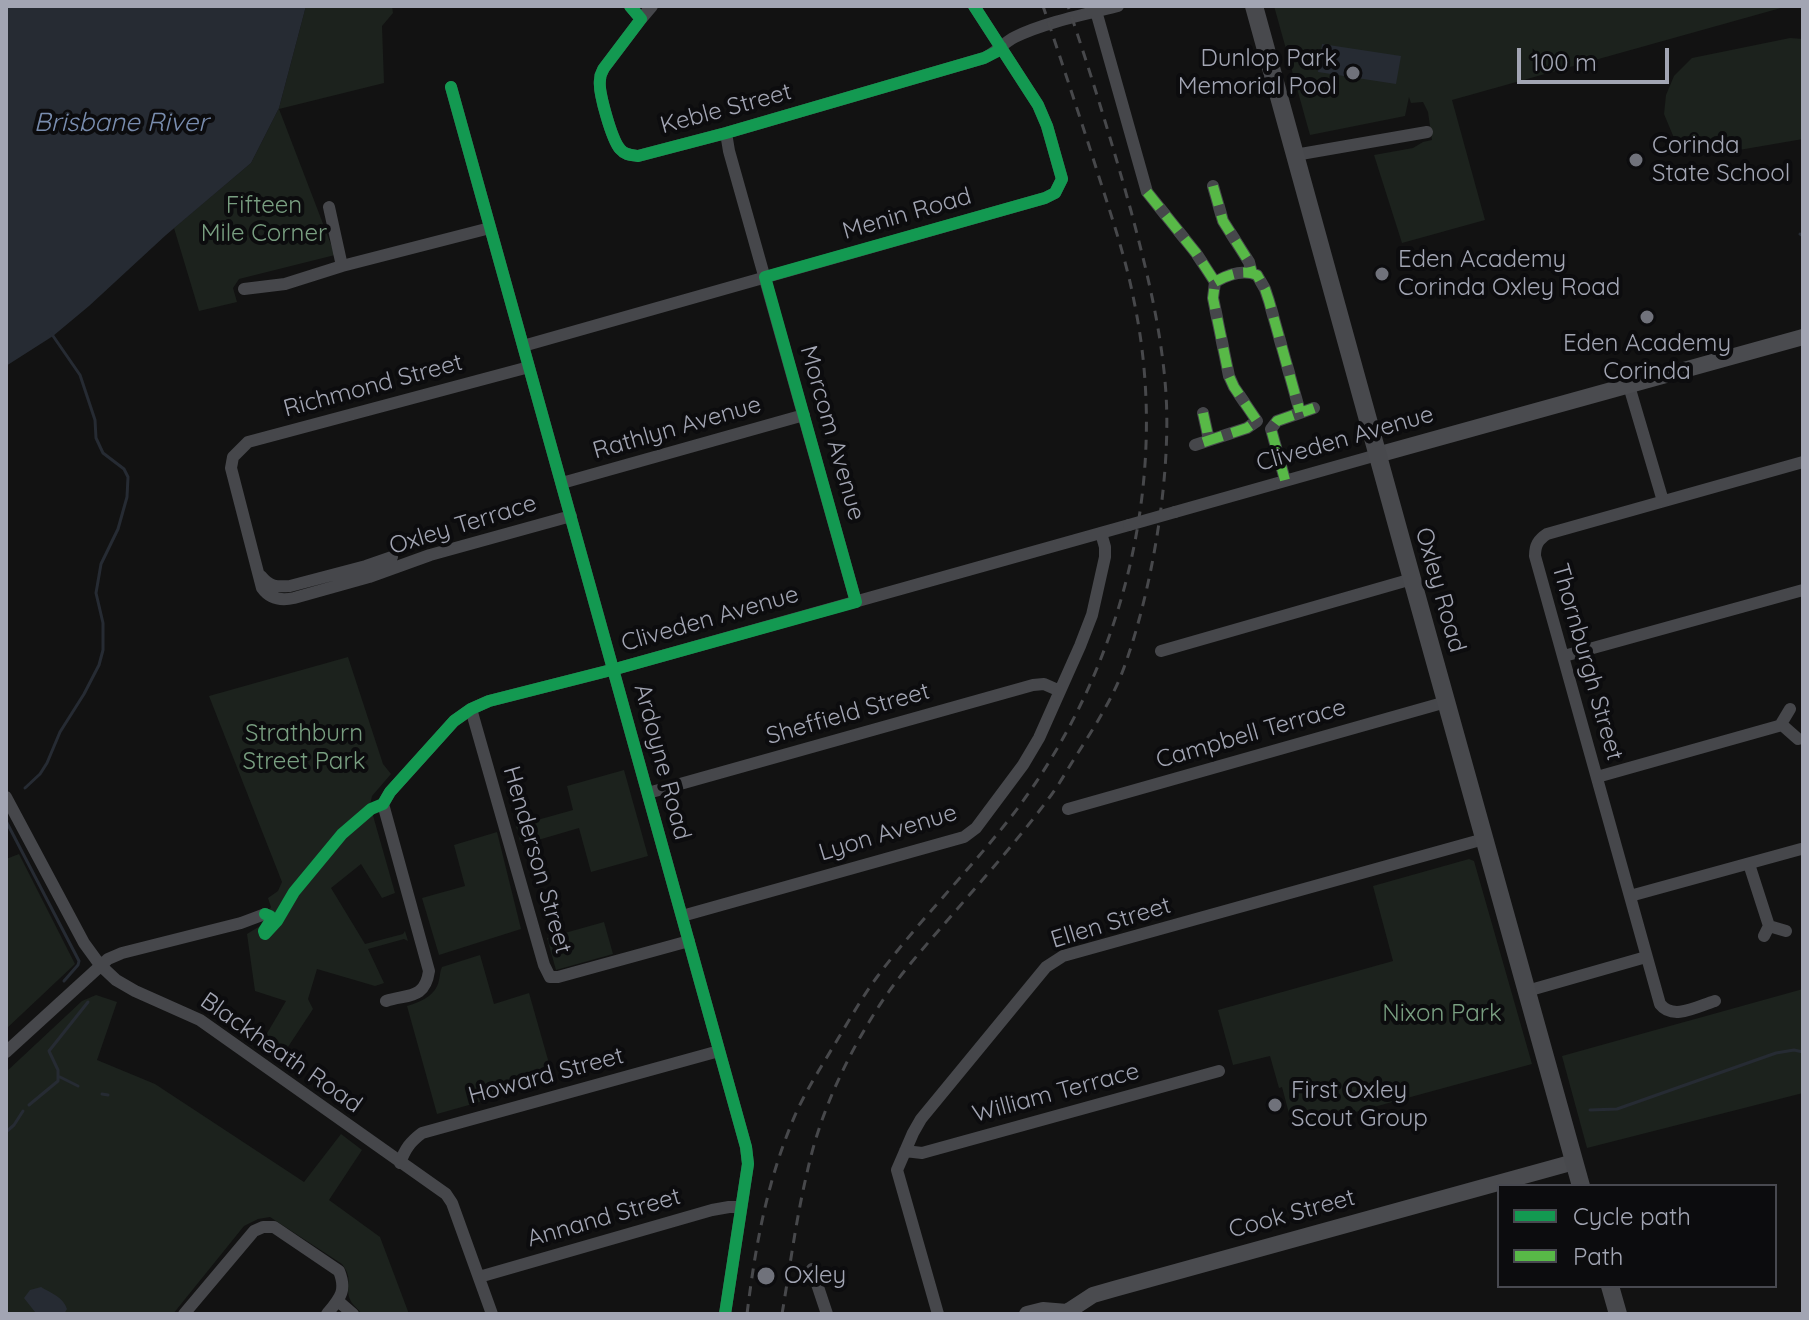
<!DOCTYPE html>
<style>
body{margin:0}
#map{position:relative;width:1809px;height:1320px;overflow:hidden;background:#121212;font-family:Quicksand,sans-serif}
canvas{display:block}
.frame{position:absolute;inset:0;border:8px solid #a2a5b3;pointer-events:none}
.legend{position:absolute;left:1497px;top:1184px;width:280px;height:104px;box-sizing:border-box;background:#0c0c0e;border:2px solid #484950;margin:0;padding:10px 14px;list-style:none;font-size:24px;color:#a2a5b3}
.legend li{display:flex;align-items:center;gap:16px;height:40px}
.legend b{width:40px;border:2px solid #484950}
.scale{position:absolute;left:1517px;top:48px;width:152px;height:36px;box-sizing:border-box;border:4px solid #a2a5b3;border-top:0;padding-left:10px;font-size:24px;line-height:28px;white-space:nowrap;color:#a2a5b3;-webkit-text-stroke:6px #0c0c0e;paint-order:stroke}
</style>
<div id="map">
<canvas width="1809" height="1320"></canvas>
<div class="frame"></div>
<ul class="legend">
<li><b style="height:10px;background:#139951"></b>Cycle path</li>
<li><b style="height:10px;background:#58b947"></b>Path</li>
</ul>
<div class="scale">100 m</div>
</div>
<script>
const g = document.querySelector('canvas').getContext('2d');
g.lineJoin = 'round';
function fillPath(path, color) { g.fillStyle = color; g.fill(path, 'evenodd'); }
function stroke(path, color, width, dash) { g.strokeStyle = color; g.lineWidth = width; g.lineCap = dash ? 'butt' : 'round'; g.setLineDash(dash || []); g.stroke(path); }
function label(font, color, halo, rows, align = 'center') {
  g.font = font + ' Quicksand,sans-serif'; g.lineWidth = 8; g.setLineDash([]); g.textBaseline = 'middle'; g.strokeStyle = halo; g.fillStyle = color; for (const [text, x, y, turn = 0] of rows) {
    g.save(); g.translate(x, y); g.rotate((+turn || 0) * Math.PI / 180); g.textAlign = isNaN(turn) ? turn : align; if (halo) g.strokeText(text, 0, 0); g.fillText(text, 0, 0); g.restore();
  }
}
const green = new Path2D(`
 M306,6H392L393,13L382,26L384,83L279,109L335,255L239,279L233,288L237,302L199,311L174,228L251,163L279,108Z
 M1274,6H1788L1452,100L1485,220L1402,243L1374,155L1413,148L1423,142L1432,140L1428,112L1423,102L1411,103L1409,97L1405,116L1310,135Z
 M1790,38L1803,39V139L1710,155L1688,151L1674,138L1664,114L1666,95L1674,76L1692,58Z
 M348,657L383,764L391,774L372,796L370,805L395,893L382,898L361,864L331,888L365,944L403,934L405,931L408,941L404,939L368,949L384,983L375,986L317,969L308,999L313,1009L278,1062L259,1047L286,1001L255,991L247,934L260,926L271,907L268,898L278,891L282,882L209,696Z
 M624,770L648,856L591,872L579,828L521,845L516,826L573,810L567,786Z
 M497,832L521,929L439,955L422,898L465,886L454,845Z
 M19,854L75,964L6,1029V859Z
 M1469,859L1474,861L1532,1064L1293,1129L1282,1087L1279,1088L1270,1056L1233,1065L1218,1010L1393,961L1373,886Z
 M604,922L613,954L556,970L547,938Z
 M480,955L494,1004L529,993L554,1081L437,1114L407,1006C420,1002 436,996 439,980C440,976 440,971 442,967Z
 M1803,989V1093L1587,1148L1562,1056Z
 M96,995L117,1002L97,1060L155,1084L304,1182L341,1134L362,1150L329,1200L380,1237L409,1314H362C358,1309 351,1304 349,1297C346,1281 353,1279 342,1264L270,1217L258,1219L244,1226L173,1314H6V1072L82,1001Z`);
const water = new Path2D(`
 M6,6H306L279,108L251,163L166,235L89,306L53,336L6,366Z
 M1322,44L1401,56L1396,84L1318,72Z
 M41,1287C51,1293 63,1297 67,1309L64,1314L35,1312L24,1298L30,1290Z`);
const stream = new Path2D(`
 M1800,234L1803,236
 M25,788L40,774L47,763L60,732L84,694L99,665L103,650V623L96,593L101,564L118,529L127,497L128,477L124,469L103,453L96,438L95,420L80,375L51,333
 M6,821L79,961L78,965L64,981
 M60,1077L78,1086
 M102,1094L108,1095
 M29,1105L58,1081V1070L49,1051L88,1002
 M1590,1110L1617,1109L1776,1053L1794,1050L1803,1052
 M6,1132L14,1125L23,1111`);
const street = new Path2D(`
 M630,6L641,19L604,68C602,72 600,74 600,80C598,92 612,140 620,149C625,155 631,155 638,156L726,133L984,58C996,53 1003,43 1015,37C1043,23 1086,14 1118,6
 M1096,11L1147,192L1196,253L1215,282L1213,298L1229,376L1234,387L1257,421L1247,428L1195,445
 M641,19L652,6
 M451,87L746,1147L748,1164L725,1314
 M726,133L729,151L856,602
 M1295,155L1427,132
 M1213,186L1223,221L1249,262L1252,273
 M329,207L342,266
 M1215,282C1227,275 1243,269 1257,275L1265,289L1269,301L1300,412
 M244,289L285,284L342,266L490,228
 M523,346L1045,198L1055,193L1062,179L1047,126L1038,105L974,6
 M529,367L248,442L233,457L231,468L262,588C270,599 281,601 294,598L369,577L430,555L571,516
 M1629,386L1663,501
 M1203,413L1209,440
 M1285,480L1271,429L1277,421L1314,408
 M562,483L804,415
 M1175,512L1377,455
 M261,576C270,587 276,587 290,586L366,566L392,557
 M1161,651L1412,579
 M1564,656L1803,590
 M471,709L544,965L550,977H558L689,941
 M1790,709L1781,724L1798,739
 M1597,777L1782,725
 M648,793L1033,685L1044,684L1060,691
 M6,797L84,943L100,965L116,980L135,991L200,1020L446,1194L452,1203L492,1314
 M1068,809L1446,702
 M1749,864L1769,926
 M1630,896L1801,849
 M682,916L964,837L976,828L1023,765L1039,738L1080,646L1092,615L1105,557V547L1101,533
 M1764,936L1769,926L1786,931
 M1527,991L1646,957
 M386,1001C407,994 425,1000 429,971L383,804L390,792L454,721L471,709L489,701L619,668L1129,525
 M1715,1001C1698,1006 1673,1021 1660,1004L1535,556C1535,545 1538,540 1547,534L1803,462
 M6,1052L108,959L122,953L241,923L265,914
 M905,1151L922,1153L1219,1071
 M400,1163C405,1149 410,1142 422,1133L719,1051
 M812,1269L827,1314
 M479,1277L712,1210L729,1207H741
 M338,1301L353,1314
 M184,1314L254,1231L263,1227H274L339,1271C347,1291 340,1298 327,1314
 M938,1314L897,1170L913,1133L921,1119L1046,967L1063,956L1484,839`);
const secondary = new Path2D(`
 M1377,455L1803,337
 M1027,1314L1043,1310L1067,1312L1093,1295L1114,1289L1574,1162`);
const primary = new Path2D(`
 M1254,6L1405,554L1581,1186
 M1610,1286L1618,1314`);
const rail = new Path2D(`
 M747,1314C755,1249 766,1186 791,1125C803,1094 822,1066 839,1037C851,1017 863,996 877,977C917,923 965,875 1007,822C1121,678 1172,482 1134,301C1126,259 1112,218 1099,177C1081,120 1062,63 1043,6
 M782,1314C790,1267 796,1219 807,1173C820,1111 850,1049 885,997C901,974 920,952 939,930C976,887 1015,844 1049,798C1059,785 1067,770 1076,756C1095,726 1115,695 1126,662C1153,585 1171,475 1166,394C1162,332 1147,271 1131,211C1112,142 1091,74 1068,6`);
const streetBridge = new Path2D(`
 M1129,525L1175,512`);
const quiet = new Path2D(`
 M1213,186L1223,221L1249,262L1252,273
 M1147,192L1196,253L1215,282L1213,298L1229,376L1234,387L1257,421L1247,428L1195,445
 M1215,282C1227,275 1243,269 1257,275L1265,289L1269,301L1300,412
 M1203,413L1209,440
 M1285,480L1271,429L1277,421L1314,408`);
const cycleway = new Path2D(`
 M630,6L641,19L604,68C602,72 600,74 600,80C598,92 612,140 620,149C625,155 631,155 638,156L726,133L984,58L996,52L1001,47
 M451,87L746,1147L748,1164L725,1314
 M265,914L270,916L271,920L264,931L265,934L277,921L294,892L342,834L371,809L383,804L390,792L454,721L471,709L489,701L619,668L856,602L765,277L1045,198L1055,193L1062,179L1047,126L1038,105L974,6`);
const markers = [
 [1353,73,8,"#70727b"],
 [1636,160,8,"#70727b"],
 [1382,274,8,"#70727b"],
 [1647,317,8,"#70727b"],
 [1275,1105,8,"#70727b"],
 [766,1276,10,"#70727b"]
];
const poiNames = [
 ["Dunlop Park",1337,59,"right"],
 ["Memorial Pool",1337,87,"right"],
 ["Corinda",1652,146],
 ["State School",1652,174],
 ["Eden Academy",1398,260],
 ["Corinda Oxley Road",1398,288],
 ["Eden Academy",1647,344,"center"],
 ["Corinda",1647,372,"center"],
 ["First Oxley",1291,1091],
 ["Scout Group",1291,1119],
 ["Oxley",784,1276]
];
const streetNames = [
 ["Keble Street",726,109,-15],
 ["Menin Road",907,214,-16],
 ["Richmond Street",373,386,-15],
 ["Rathlyn Avenue",677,428,-16],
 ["Morcom Avenue",832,433,74],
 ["Cliveden Avenue",1345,439,-16],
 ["Oxley Terrace",463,525,-17],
 ["Oxley Road",1440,590,74],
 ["Cliveden Avenue",710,619,-16],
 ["Thornburgh Street",1587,662,74],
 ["Sheffield Street",848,714,-16],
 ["Campbell Terrace",1251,734,-16],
 ["Ardoyne Road",662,762,75],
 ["Lyon Avenue",888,833,-17],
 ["Henderson Street",537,860,74],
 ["Ellen Street",1111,923,-17],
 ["Blackheath Road",281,1053,35],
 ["Howard Street",546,1076,-15],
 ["William Terrace",1056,1093,-15],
 ["Cook Street",1292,1214,-15],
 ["Annand Street",604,1218,-16]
];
const parkNames = [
 ["Fifteen",264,206],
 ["Mile Corner",264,234],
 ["Strathburn",304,734],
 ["Street Park",304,762],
 ["Nixon Park",1442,1014]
];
const waterNames = [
 ["Brisbane River",121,123]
];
fillPath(green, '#1c221d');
fillPath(water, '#262b33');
stroke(stream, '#262b33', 3);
stroke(street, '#46474b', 12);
stroke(secondary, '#4a4b4f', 16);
stroke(primary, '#48494d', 18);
stroke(rail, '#47484b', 3, [10, 8]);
stroke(streetBridge, '#46474b', 12);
stroke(quiet, '#58b947', 10, [20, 10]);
stroke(cycleway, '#139951', 12);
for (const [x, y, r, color] of markers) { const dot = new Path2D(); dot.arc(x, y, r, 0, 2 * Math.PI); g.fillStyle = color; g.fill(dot); stroke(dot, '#0c0c0e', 3); }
label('24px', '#a2a5b3', '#0c0c0e', poiNames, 'left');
label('24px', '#a2a5b3', '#0c0c0e', streetNames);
label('24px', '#799f81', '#0c0c0e', parkNames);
label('italic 26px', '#798daf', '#0c0c0e', waterNames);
</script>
